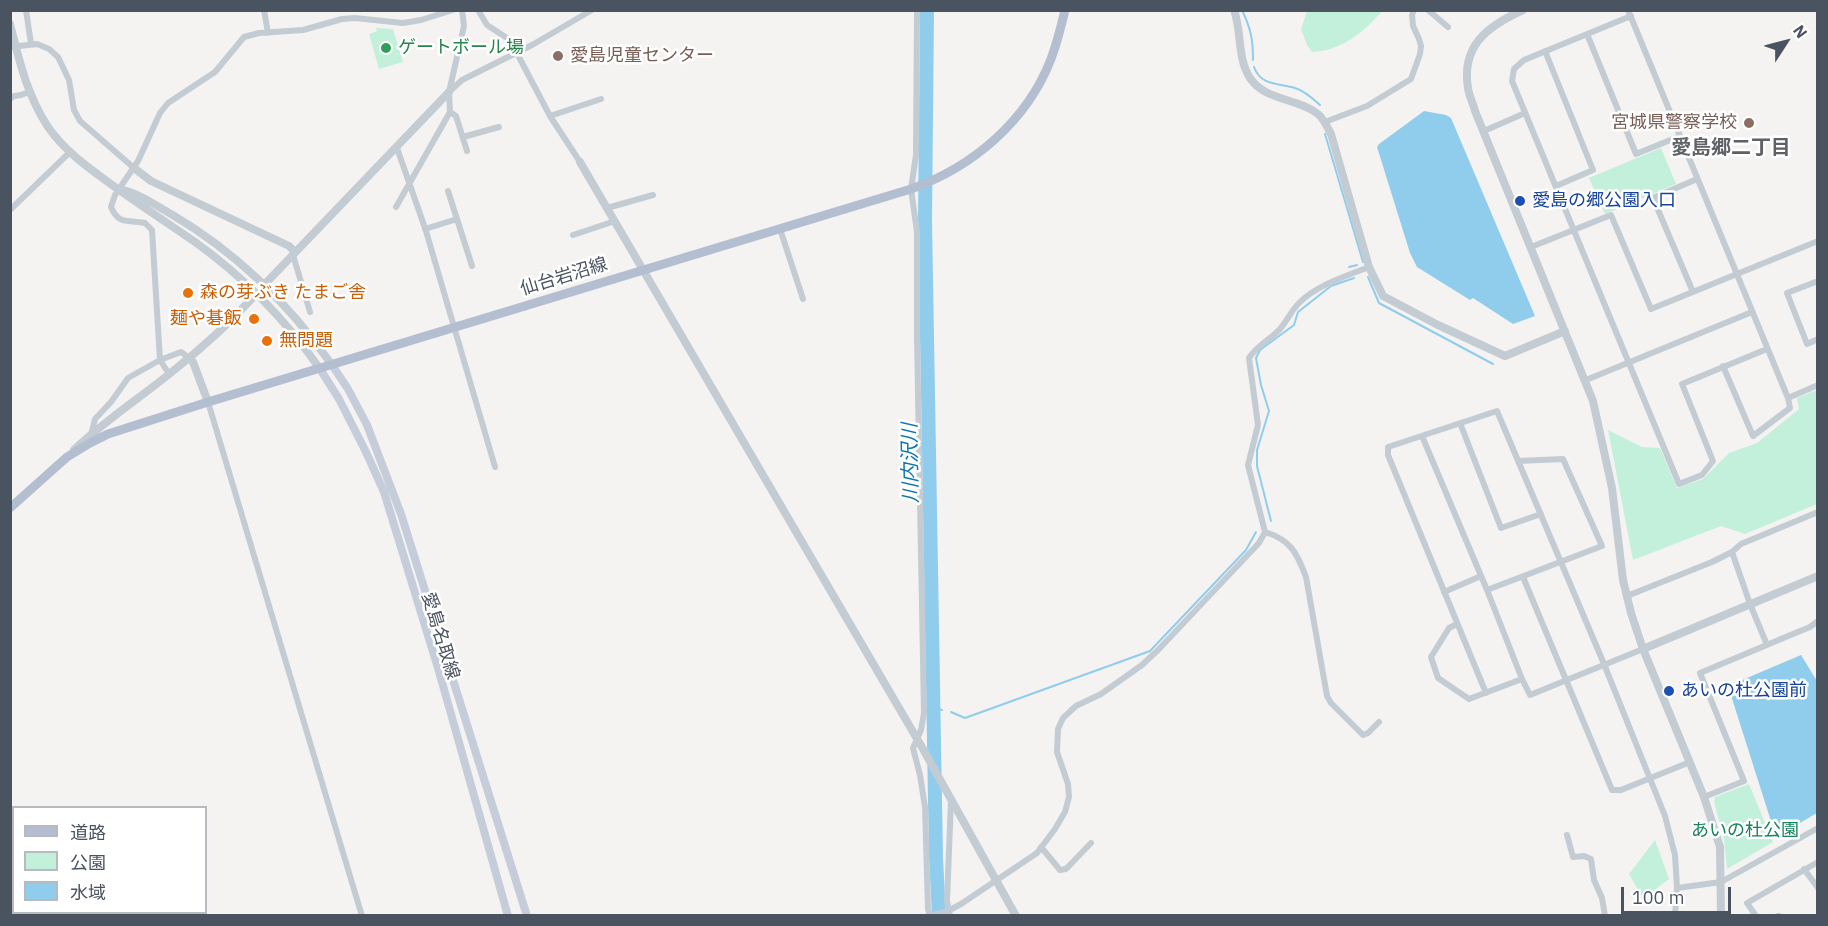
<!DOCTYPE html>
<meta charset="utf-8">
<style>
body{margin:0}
#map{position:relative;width:1828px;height:926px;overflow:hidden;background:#f4f3f2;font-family:"IBM Plex Sans","Noto Sans JP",sans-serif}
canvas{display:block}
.frame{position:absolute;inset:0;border:12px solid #4a5360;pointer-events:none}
.legend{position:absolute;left:12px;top:806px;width:195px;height:108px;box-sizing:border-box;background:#fff;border:2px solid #b7babf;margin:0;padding:8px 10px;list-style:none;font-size:18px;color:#4a5360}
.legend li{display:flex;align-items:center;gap:12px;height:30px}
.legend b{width:30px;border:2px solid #b7babf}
.north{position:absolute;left:1756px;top:12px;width:60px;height:60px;-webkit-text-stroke:4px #fff;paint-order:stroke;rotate:54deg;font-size:16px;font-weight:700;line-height:24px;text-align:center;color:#4a5360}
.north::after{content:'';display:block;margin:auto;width:21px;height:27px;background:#4a5360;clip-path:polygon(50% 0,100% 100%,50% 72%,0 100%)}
.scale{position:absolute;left:1621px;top:887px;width:110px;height:27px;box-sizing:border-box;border:3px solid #4a5360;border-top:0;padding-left:8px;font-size:18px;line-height:21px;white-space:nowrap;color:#4a5360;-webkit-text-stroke:4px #fff;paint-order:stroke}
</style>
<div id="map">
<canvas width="1828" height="926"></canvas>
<div class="frame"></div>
<ul class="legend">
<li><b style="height:8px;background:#b3bed0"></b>道路</li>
<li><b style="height:16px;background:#c3f0da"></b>公園</li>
<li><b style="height:16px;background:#90cdec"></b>水域</li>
</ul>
<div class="north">N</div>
<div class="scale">100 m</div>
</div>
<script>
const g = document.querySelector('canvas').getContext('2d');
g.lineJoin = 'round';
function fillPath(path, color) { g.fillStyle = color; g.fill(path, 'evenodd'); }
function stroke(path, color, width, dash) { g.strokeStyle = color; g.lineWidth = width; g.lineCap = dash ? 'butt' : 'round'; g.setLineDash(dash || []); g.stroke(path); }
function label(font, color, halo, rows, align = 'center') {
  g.font = font + ' "IBM Plex Sans","Noto Sans JP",sans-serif'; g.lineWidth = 5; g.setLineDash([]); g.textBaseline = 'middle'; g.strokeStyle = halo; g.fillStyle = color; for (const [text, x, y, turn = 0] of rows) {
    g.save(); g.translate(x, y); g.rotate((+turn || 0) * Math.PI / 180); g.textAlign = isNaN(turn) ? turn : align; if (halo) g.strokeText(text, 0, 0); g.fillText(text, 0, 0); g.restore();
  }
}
const green = new Path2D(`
 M1307,11V10L1382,11C1365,32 1340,51 1312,52L1307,45L1301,29Z
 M376,28L393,29L403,62L379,69L369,34L377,31Z
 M1661,148L1676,184L1605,214L1589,178Z
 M1817,390V504L1745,534L1721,526L1633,560L1608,430L1642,447L1660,448L1677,488L1703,479L1729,453L1757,443L1799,409L1797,398Z
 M1749,784L1773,842L1727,869L1724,839L1714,802L1715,797Z
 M1655,840L1669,879L1643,899L1629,874Z`);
const water = new Path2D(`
 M1424,111L1446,115L1451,118L1535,316L1513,324L1473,298L1470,300L1417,267L1410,253L1377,147L1379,144Z
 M1801,655L1817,681V813L1776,837L1728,686Z`);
const stream = new Path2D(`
 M1242,10C1251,29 1253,40 1253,60
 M1254,67C1261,86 1278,83 1295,88C1305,91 1312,98 1320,105
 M1325,134L1363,262
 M1349,267L1357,265
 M1368,277L1379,303L1493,364
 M1271,521L1257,466V450L1269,411L1261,385L1256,358L1260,350L1294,325L1298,312L1331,286L1354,278
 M934,708L942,710
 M951,712L965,718L1150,651L1246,550L1256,532`);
const river = new Path2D(`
 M927,10L925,221L936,858L939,916`);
const minor = new Path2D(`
 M26,10L31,44
 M264,10L268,33
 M462,10L464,26L449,92L450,112L456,116L467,151
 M478,10L487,25L510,40L550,116L580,162
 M917,10L916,155L911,189L917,232V339L924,713L921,730L913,748L920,775L925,807L928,909L930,916
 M1428,10L1448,27
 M1628,10L1788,398
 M1631,16L1524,60L1514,69L1512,81L1679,484L1702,475L1713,461L1682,384L1767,349
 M1587,34L1636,154L1680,136
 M10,47L37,44L49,49L58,57L69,80L74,110L80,121L134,168
 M1545,51L1593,170L1556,186
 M449,92L462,80L532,45L592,10
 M10,99L14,96L21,95L29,92
 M550,116L601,99
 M1325,122L1367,106L1411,79L1420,54L1421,46L1419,39L1413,26L1412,15L1414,10
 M1484,131L1525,113
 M463,137L499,127
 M397,148L426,231L495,467
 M396,207L450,112
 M607,208L653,195
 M10,210L70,152
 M457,219L472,266
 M425,229L457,219L448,191
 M780,229L803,299
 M573,235L615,221
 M1531,247L1611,215L1651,309L1818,241
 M293,255L310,312
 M1818,281L1787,293L1807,344L1818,339
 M1693,292L1653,198L1697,179
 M1723,366L1753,436L1790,408L1788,398L1818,385
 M169,374L160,360L152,230L145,223C129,219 119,226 111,207L115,195L138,161L160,113L168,103L215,72L244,37L259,33L303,30L342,19L355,18L403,23L421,20L453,10
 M1586,380L1752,312
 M208,402L362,916
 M1460,423L1501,528L1541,514
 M91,435L95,419L111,402L128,378L160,360L181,352L189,358
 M1422,436L1487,590L1522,679L1530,695L1643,649
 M1265,532C1291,540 1297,553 1306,577L1327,696L1331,703L1363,735L1368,733L1379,722
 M1732,552L1750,604L1767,645
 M1523,577L1612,790H1621L1690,762
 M1487,590L1602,546L1563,459L1518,461
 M1444,592L1481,576
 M1627,596L1712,562L1732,552L1741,544L1818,512
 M1457,624L1449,628L1431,657L1438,678L1469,699L1522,679
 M1486,693L1388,455V447L1497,411L1604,664L1665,816L1675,855L1677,888L1675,916
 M1704,797L1744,781L1700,673L1793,634L1810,627L1818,621
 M1567,835L1573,857L1584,856L1591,859L1594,880L1602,898L1605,916
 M1041,847L1060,870L1066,869L1091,843
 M1804,869L1818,888
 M1677,888L1721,882L1818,828
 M928,916L948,911L961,904L1037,853L1055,829L1065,812L1069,797L1068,784L1057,752L1058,729L1063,718L1076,706L1101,694L1142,665L1159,649L1259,543L1265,532L1248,465L1258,425L1249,358C1257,345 1270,340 1280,329C1287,321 1291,311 1299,303C1317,285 1346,276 1369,267
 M950,916L947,901L951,800
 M1756,916L1747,903L1818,862
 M1778,916H1779`);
const tertiary = new Path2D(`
 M1234,10C1242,32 1237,58 1250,78C1265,101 1298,98 1318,114C1324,119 1327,127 1331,134L1369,267L1383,296L1438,325L1505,356L1565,331
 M1523,10C1488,26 1461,45 1468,88C1469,96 1473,103 1475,111L1593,401L1612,488L1623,580L1631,613L1643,649L1704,797L1720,847L1721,916
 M10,24C19,60 27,95 48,127C64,150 86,166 108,182C137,203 166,222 195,242C244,277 285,319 320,369
 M580,162L923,749L1016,916
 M134,168L151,181L289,246L295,252
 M122,190C140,194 155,205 171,214C236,252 289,304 332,365
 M264,285L449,92
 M189,358L193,362L208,402
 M74,450C103,422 137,400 168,375C200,350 230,323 257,293
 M1643,649L1818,576`);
const secondary = new Path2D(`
 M332,365L348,389L367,425L401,514L527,916
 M320,369L339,399L366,452L384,492L438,668L508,916`);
const primary = new Path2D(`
 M10,508L67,457L90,443L108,434L208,402L911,189C973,167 1027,121 1051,59C1057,43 1061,27 1065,10`);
const markers = [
 [386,48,6,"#2e9e5b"],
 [558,56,6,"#8d6e63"],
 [1749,123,6,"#8d6e63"],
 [1520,201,6,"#1a4fb4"],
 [188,293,6,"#e8710a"],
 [254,319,6,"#e8710a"],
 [267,341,6,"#e8710a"],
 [1669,691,6,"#1a4fb4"]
];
const leisureNames = [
 ["ゲートボール場",398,48]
];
const educationNames = [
 ["愛島児童センター",570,56],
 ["宮城県警察学校",1737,123,"right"]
];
const transitNames = [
 ["愛島の郷公園入口",1532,201],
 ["あいの杜公園前",1681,691]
];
const streetNames = [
 ["仙台岩沼線",564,277,-17],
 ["愛島名取線",440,636,73]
];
const foodNames = [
 ["森の芽ぶき たまご舎",200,293],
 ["麺や碁飯",242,319,"right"],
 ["無問題",279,341]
];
const parkNames = [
 ["あいの杜公園",1745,831]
];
const neighbourhoodNames = [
 ["愛島郷二丁目",1731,148]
];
const waterNames = [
 ["川内沢川",911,463,-91]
];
fillPath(green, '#c3f0da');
fillPath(water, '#90cdec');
stroke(stream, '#90cdec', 2);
stroke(river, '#90cdec', 14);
stroke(minor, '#c3cbd3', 6);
stroke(tertiary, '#c3cbd3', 8);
stroke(secondary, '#c6cdda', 8);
stroke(primary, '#b3bed0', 9);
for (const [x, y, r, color] of markers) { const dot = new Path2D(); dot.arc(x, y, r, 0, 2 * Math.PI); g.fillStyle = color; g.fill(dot); stroke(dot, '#fff', 2); }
label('18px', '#27864d', '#fff', leisureNames, 'left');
label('18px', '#785e54', '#fff', educationNames, 'left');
label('18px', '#164399', '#fff', transitNames, 'left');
label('18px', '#4a5360', '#fff', streetNames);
label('18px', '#c56008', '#fff', foodNames, 'left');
label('18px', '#18835c', '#fff', parkNames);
label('bold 20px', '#5f6167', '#fff', neighbourhoodNames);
label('italic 20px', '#0d78af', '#fff', waterNames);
</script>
